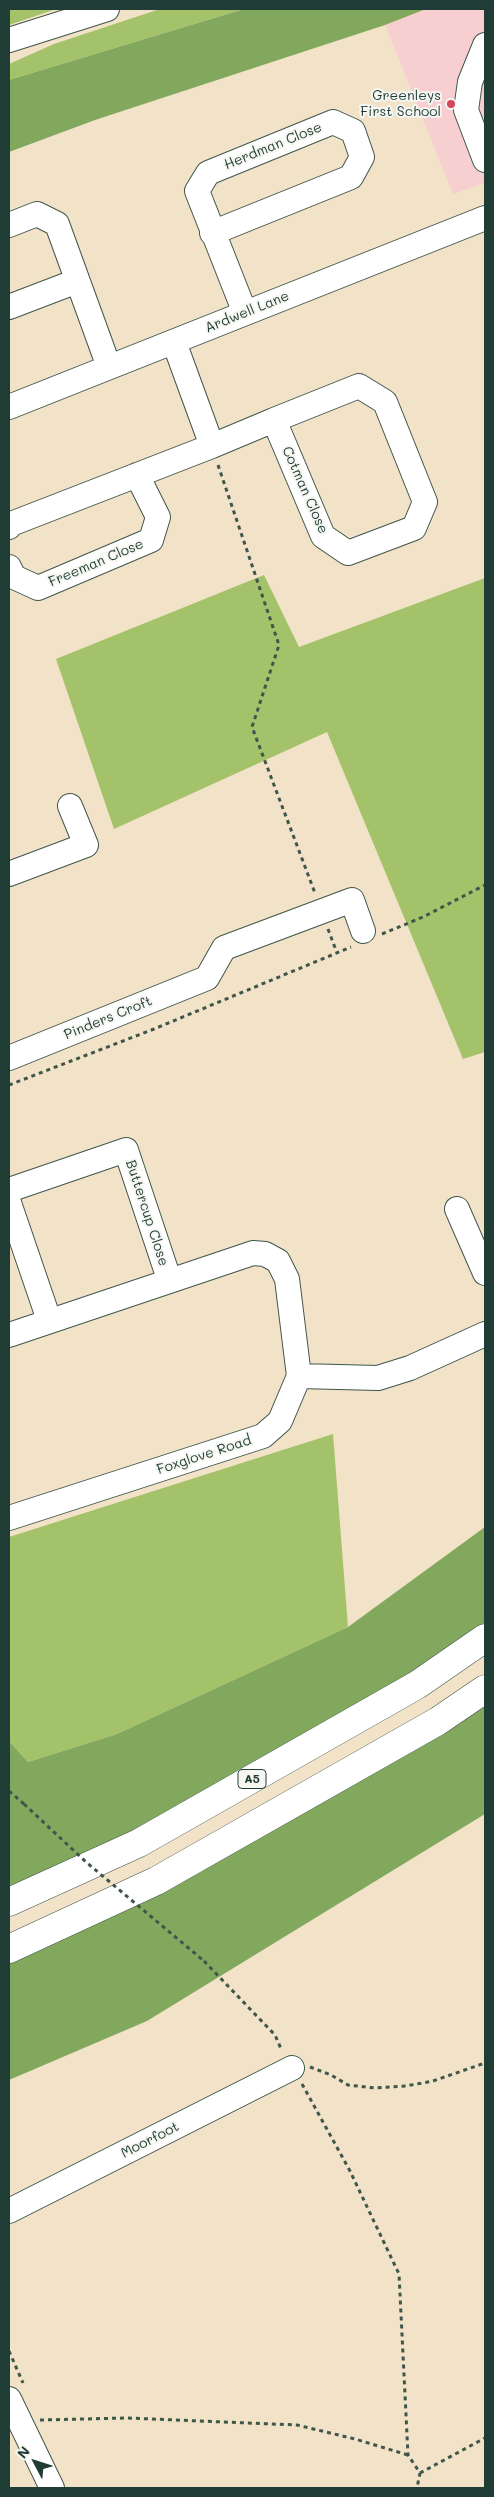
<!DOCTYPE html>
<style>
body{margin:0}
#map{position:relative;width:494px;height:2497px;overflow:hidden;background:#f2e2c8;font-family:Mali,sans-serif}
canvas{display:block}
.frame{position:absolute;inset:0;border:10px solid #1f3d34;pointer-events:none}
.north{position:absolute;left:10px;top:2437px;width:50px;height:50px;-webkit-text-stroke:4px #f6f6f2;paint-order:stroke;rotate:310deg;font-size:14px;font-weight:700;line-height:20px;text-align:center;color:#1f3d34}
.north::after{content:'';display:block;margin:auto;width:18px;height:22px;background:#1f3d34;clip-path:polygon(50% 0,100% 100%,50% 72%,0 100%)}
</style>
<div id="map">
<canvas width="494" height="2497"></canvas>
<div class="frame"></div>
<div class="north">N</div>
</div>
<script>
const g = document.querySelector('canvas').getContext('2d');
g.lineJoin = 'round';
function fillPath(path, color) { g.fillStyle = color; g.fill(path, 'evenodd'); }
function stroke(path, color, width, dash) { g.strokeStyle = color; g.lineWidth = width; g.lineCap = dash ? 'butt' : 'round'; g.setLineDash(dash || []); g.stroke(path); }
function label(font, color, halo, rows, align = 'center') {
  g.font = font + ' Mali,sans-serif'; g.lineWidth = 4; g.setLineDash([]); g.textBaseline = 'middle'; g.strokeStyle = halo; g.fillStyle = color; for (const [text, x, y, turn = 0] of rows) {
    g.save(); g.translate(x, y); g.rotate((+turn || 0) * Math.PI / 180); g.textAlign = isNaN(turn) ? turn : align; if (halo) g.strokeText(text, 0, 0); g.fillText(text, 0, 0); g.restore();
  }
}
const built = new Path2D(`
 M426,9H485V183L453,194L385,25Z`);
const green = new Path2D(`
 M9,9H56L9,25Z
 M160,9H244L9,80V64L54,44Z
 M264,575L299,647L485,578V1052L463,1059L327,732L114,829L56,659Z
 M333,1434L348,1627L117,1734L28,1762L9,1741V1537Z`);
const forest = new Path2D(`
 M244,9H426L385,25L95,120L9,152V80Z
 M485,1527V1638L417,1685L9,1898V1741L28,1762L117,1734L348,1627Z
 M485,1689V1814L147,2021L9,2080V1949Z`);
const path = new Path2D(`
 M218,465L279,645L252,727L315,893
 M328,929L337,953
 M382,934L423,917L485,885
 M9,1085L154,1029L351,947
 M9,1791L24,1804
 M204,1961L275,2035L282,2051
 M310,2067L331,2075L348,2085L375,2088L406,2086L433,2081L485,2063
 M302,2084L350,2171L399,2274L408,2455L420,2473L417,2488
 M9,2351L23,2383
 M40,2420L127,2418L297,2425L355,2439L408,2455
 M420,2473L485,2438`);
const minor = new Path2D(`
 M9,40L107,9
 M485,45L470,82L466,110L485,160
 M9,225L37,214L57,224L109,367
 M212,233L351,177L362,157L353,131L333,122L208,173L197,191L245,313
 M9,307L77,281
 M9,407L485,218
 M212,446L274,420L323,536L348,553L414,528L425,502L385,402L359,386L274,420
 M9,527L11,524L212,446L174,342
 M9,567L14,577L38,588L151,540L158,517L137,475
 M9,874L86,845L70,806
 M9,1058L207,978L224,948L352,900L363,931
 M9,1190L126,1150L169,1279
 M9,1203L49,1320
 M457,1209L485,1273
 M9,1335L253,1253L265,1254L278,1261L287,1279L299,1376L280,1421L263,1436L9,1518
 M299,1376L378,1378L410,1368L485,1334
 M9,2211L292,2068
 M9,2399L52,2488`);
const highway = new Path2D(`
 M9,1902L139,1843L417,1685L485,1638
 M9,1949L156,1881L438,1721L485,1689`);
const pathBridge = new Path2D(`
 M24,1804L86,1862L204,1961`);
const markers = [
 [451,104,5,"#d1495b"]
];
const shields = [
 [252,1779,28]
];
const shieldNames = [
 ["A5",252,1779]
];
const poiNames = [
 ["Greenleys",441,96],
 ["First School",441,112]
];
const streetNames = [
 ["Herdman Close",273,146,-22],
 ["Ardwell Lane",247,312,-22],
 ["Cotman Close",305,490,66],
 ["Freeman Close",96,563,-23],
 ["Pinders Croft",108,1018,-22],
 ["Buttercup Close",147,1213,72],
 ["Foxglove Road",204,1455,-18],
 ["Moorfoot",150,2140,-27]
];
fillPath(built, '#f7cfd1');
fillPath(green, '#a3c26a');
fillPath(forest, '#82a85e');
stroke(minor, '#3f564a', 26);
stroke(highway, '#3f564a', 29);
stroke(path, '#3f564a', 3, [4, 4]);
stroke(minor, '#fff', 24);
stroke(highway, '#fff', 28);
stroke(pathBridge, '#3f564a', 3, [4, 4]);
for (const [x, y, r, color] of markers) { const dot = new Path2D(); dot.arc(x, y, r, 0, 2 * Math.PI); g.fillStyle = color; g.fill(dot); stroke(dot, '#f6f6f2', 2); }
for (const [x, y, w] of shields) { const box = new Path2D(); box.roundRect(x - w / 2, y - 9.5, w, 19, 4); g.fillStyle = '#f6f6f2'; g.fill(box); stroke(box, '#1f3d34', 1); }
label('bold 12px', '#1f3d34', null, shieldNames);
label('14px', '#1f3d34', '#f6f6f2', poiNames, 'right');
label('14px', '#1f3d34', '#f6f6f2', streetNames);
</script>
